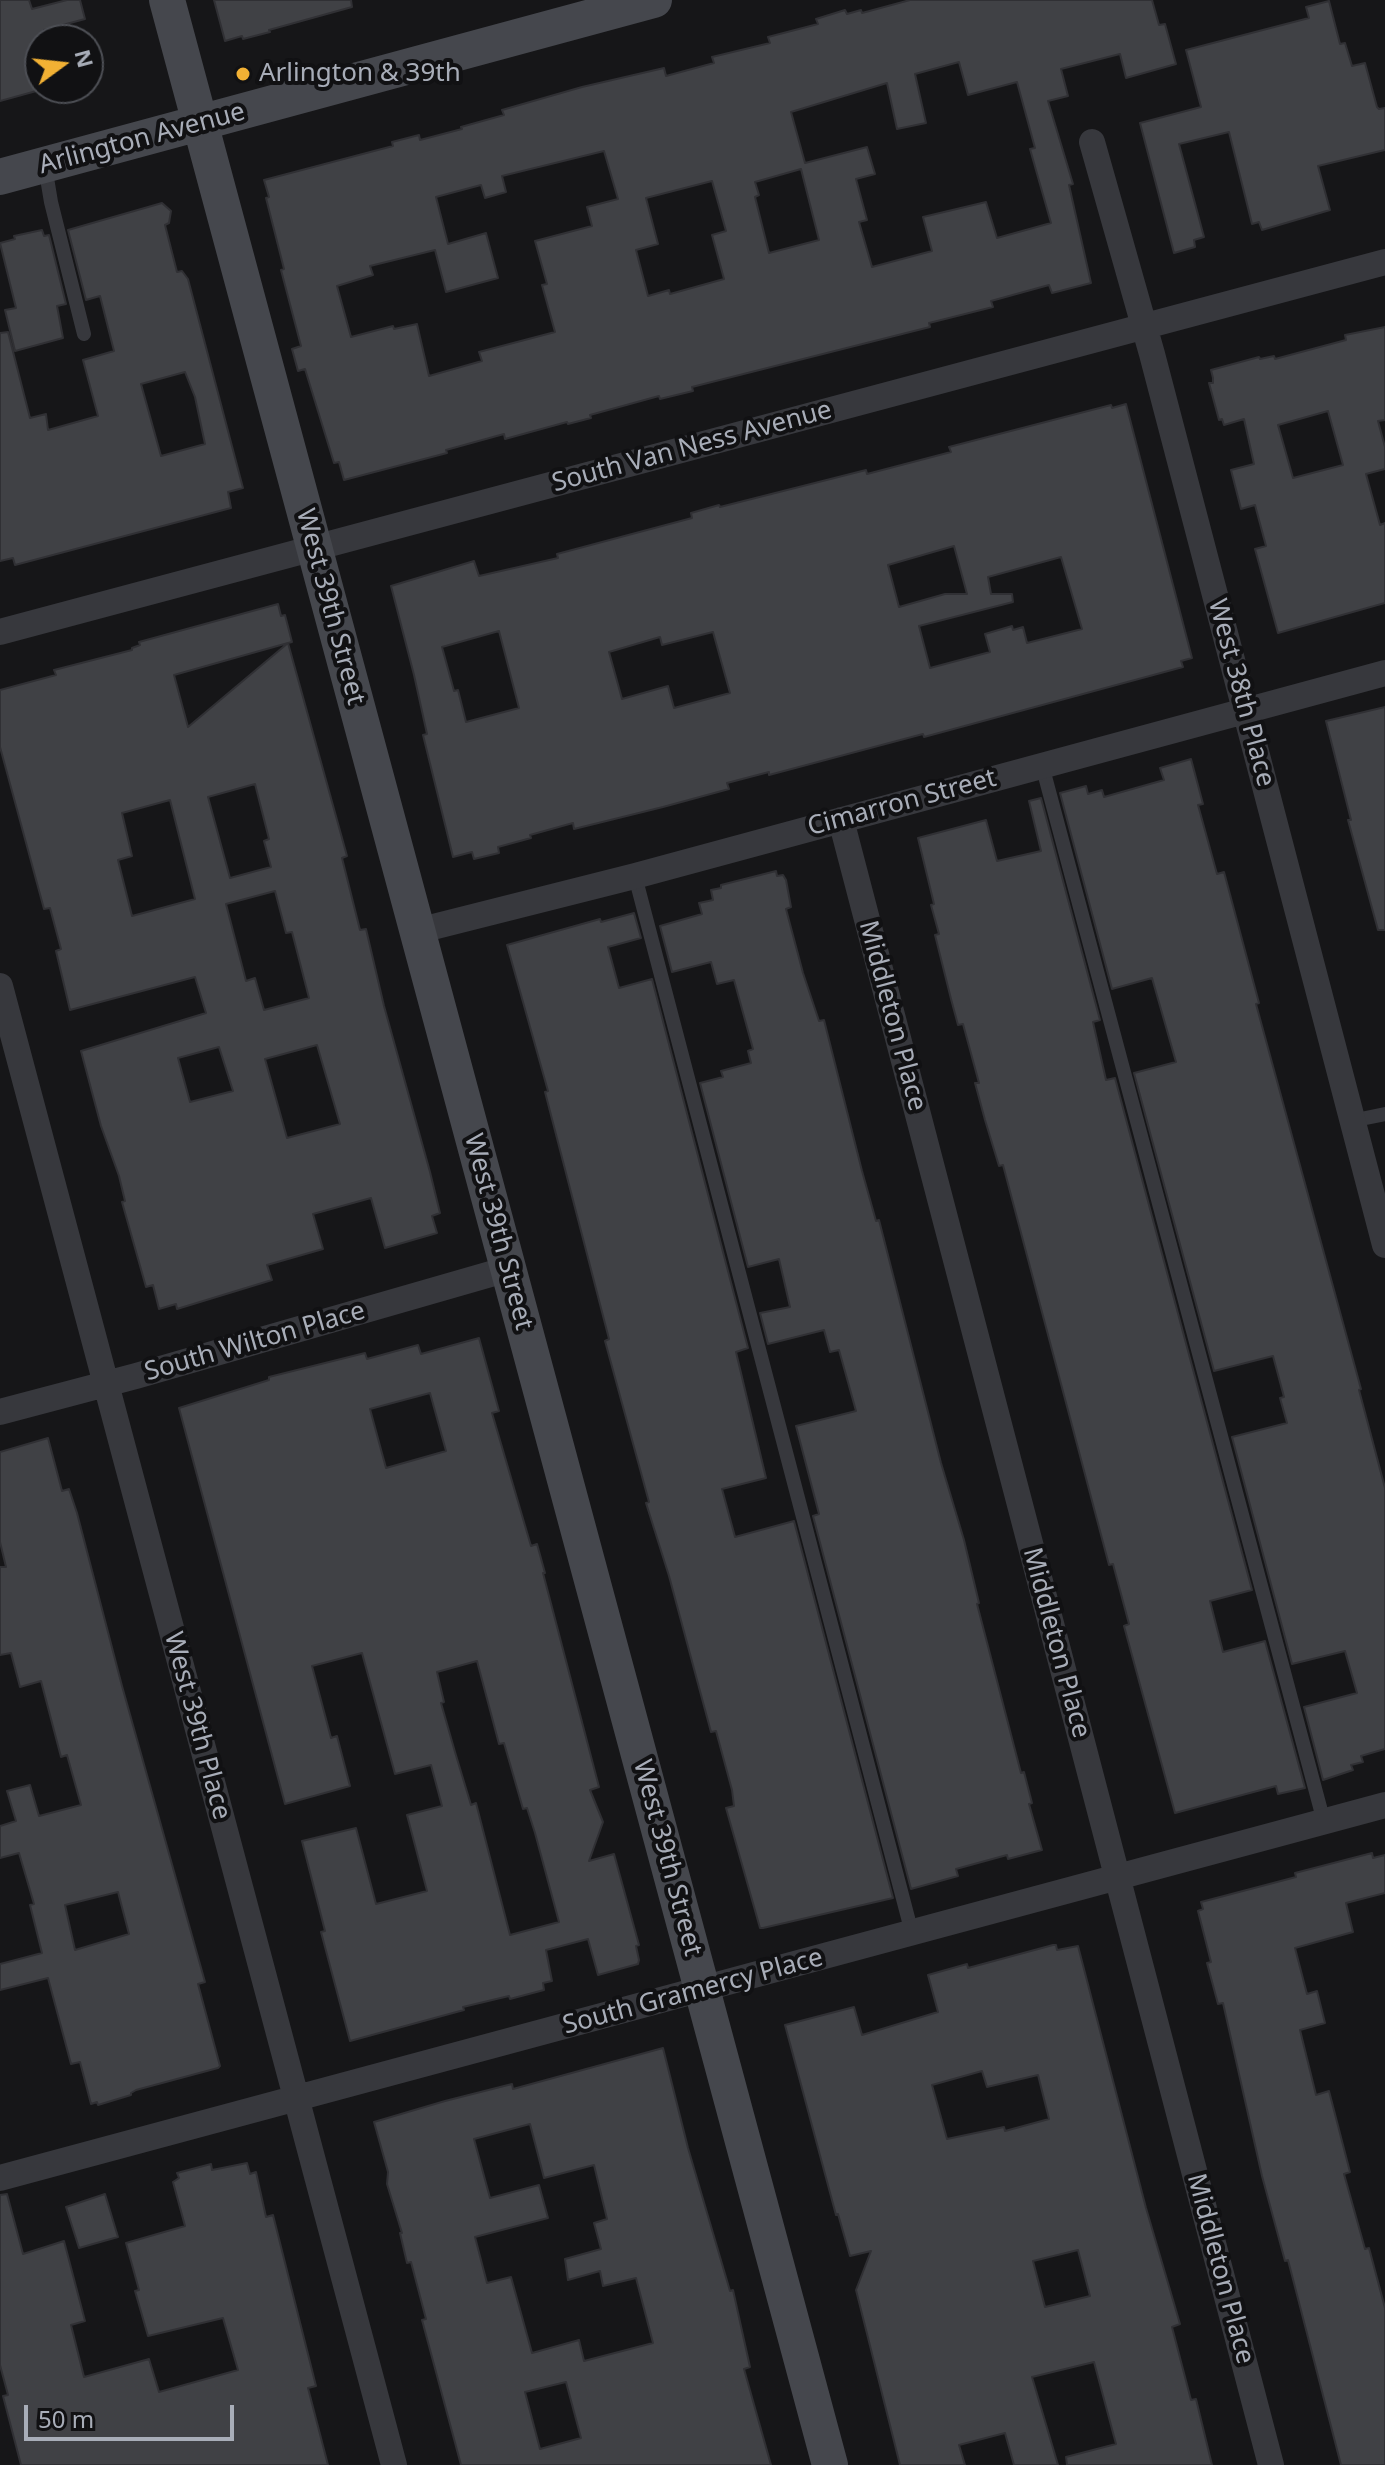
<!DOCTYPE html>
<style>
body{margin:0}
#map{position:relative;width:1385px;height:2465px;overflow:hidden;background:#161618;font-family:"Noto Sans",sans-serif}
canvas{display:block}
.north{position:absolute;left:24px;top:24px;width:80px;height:80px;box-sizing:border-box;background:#111113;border:2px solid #4d4f55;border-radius:50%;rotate:75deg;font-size:22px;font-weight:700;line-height:32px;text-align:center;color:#a8adb8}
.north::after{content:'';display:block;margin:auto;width:28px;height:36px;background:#f2b134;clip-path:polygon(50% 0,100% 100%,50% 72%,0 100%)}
.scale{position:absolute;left:24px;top:2405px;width:210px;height:36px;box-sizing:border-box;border:4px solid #a8adb8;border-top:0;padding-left:10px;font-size:24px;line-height:28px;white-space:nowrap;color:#a8adb8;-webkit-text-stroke:6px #111113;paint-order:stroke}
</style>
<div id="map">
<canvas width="1385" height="2465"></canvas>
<div class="north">N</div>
<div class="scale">50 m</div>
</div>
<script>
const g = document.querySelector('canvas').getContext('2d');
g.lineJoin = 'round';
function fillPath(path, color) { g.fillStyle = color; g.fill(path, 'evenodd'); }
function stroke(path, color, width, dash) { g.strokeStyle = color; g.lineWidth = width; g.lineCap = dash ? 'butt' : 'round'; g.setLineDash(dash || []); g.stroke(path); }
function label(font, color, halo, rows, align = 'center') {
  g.font = font + ' "Noto Sans",sans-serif'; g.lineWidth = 8; g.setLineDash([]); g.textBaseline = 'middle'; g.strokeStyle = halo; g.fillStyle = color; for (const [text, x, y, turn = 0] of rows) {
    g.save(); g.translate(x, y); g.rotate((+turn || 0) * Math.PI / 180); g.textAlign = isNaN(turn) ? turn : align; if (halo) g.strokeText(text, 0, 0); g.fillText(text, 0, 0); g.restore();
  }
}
const building = new Path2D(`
 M0,0H29L32,9L67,0H80L85,19L44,30L45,40H40V90L0,101Z
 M214,0H351L352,7L269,30L270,32L243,39L242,36L225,41Z
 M910,0H1152L1159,25L1165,24L1176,64L1126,78L1120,54L1061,69L1068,96L1048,101L1073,184L1069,185L1091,283L1052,293L1049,285L991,301L993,307L929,323L930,327L692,387L693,391L660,399L659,396L590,415L591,418L568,424L567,422L505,439L504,434L446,450L447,453L344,480L339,462L334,463L305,369L298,371L292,349L301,346L281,270L284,269L266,198L269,197L264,180L393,146L392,142L419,135L420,140L462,129L461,127L504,115L502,110L582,87L664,68L666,76L714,63L712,57L770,43L768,37L818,24L816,19L845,10L847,14L861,10L862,13ZM959,62L968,95L1017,82L1035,148L1030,149L1051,223L997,238L986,202L923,217L932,251L872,267L859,222L867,220L856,179L875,174L867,147L805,163L791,112L887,83L897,129L926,123L915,74ZM604,151L618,199L587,207L592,226L535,241L547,284L542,285L555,332L479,352L482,361L429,376L417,324L394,329L393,326L351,337L337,286L373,275L370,266L435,250L446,292L498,278L486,233L448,244L436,197L481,185L485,198L506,192L502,176ZM801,169L819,240L769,253L755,197L759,195L755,182ZM712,181L726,231L712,235L724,279L670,294L669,290L648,296L636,250L658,244L646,198Z
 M1329,1L1340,44L1345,43L1352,66L1365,63L1377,107L1379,109L1385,108V150L1318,166L1330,210L1262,230L1259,222L1252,224L1229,132L1179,144L1204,237L1194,240L1195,247L1174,253L1140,123L1201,107L1186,50L1309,18L1306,7Z
 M162,203L171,211L169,223L165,225L177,272L182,271L188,279L243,488L228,492L231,508L15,565L13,558L0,561V333L8,332L30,418L46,414L48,430L98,416L83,360L114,351L100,296L86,300L68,230ZM185,372L195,397L205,444L161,456L141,384Z
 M42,230L44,236L49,235L66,304L57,306L63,338L15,351L5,310L16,308L0,243L15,239L14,236Z
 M1385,327V420L1378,421L1385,447V469L1366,474L1380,525L1385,523V603L1278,633L1255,549L1266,546L1255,505L1241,509L1231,470L1254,464L1244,419L1224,425L1222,419L1219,420L1209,383H1213V378L1211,370L1259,357L1260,359L1274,356L1275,359L1346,340L1345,335ZM1328,411L1343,465L1293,478L1278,425Z
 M1126,404L1192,658L1181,661L1183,667L924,737L923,734L769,775V772L727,783L729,789L663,807L574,829L573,823L530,835L531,838L498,847L499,853L474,859L472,852L453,857L423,735L427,734L414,675L391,586L474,561L479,576L558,558L557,554L692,518L691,513L719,505L720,507L866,470L867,474L951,452L949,447L1111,405L1112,408ZM954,546L967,594H945L899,607L888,565ZM1061,557L1082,629L1027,643L1023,627L1013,630L1012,626L985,634L990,652L930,668L919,626L1013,602L1012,594H991L988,577ZM499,631L519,708L466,722L458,690L454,691L442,647ZM713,632L730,693L674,708L668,686L622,699L609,652L660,637L662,645Z
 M278,604L281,616L285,615L292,642L288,643L347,856L342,858L360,930L366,929L384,1006L430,1172L440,1213L432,1216L437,1233L385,1248L371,1198L313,1214L323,1249L267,1265L272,1280L177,1309L176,1304L159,1309L153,1285L146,1287L122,1202L125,1201L119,1176L101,1126L81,1051L206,1013L195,977L70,1010L56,951L61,949L50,908L44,909L0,747V690L56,675L54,670L132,650V648L140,645L139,642ZM288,643L188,727L174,675ZM255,784L269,839L264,841L271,867L230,878L208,797ZM170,800L195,899L132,916L118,860L132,856L122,813ZM275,891L286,933L292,932L309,998L264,1010L255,978L246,981L226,904ZM317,1045L340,1124L287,1138L265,1059ZM219,1047L233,1091L190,1102L178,1058Z
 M1385,707V930H1378L1348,820H1351L1326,721Z
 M1191,759L1203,804L1198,805L1217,874L1224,872L1259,1003L1256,1004L1361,1389L1359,1390L1385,1488V1749L1361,1756L1363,1762L1351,1765L1353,1770L1323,1780L1304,1707L1357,1693L1345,1651L1292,1664L1232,1437L1287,1423L1280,1398L1284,1397L1273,1356L1214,1371L1134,1073L1176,1062L1152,978L1112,989L1060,793L1086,786L1088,794L1102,790L1104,797L1164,780L1160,768Z
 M1041,798L1100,1020L1093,1022L1106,1080L1115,1078L1252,1590L1210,1601L1223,1652L1265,1641L1305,1788L1278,1794L1276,1786L1175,1813L1124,1626L1129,1624L1113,1564L1109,1565L1003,1165L999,1166L985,1120L975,1083H979L963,1024L958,1025L951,999L935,935L939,934L931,905L934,904L918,838L986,820L997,861L1041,851L1029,801Z
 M776,871L777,876L783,875L786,880L791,907L786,909L803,973L819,1021L824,1020L862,1171L876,1221L879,1220L941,1463L964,1540L979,1603L977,1604L1021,1773L1024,1772L1032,1803L1029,1804L1042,1850L1008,1859L1007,1855L956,1869L958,1876L911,1889L813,1516L819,1514L796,1426L856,1411L839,1350L830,1352L824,1330L768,1344L760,1313L790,1307L779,1259L748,1267L700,1083L723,1077L721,1071L751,1063L748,1051L753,1049L734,980L717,984L711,962L672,972L660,926L702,914L699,903L713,900L711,890L721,888V885Z
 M634,913L641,938L608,947L619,988L652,979L748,1348L736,1352L766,1478L722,1489L735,1537L794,1521L893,1898L763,1928H760L726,1808L734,1806L732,1790L716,1731L711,1732L669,1576L646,1503L649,1502L605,1341L609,1339L545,1092L548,1091L507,945L600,919L601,922Z
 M479,1338L499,1411L492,1413L531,1546L537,1544L545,1573H543L599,1787L590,1790L603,1822L589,1861L614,1854L639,1945L636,1946L639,1960L638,1964L598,1975L588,1939L546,1950L552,1981L543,1983L544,1990L510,1999L509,1996L463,2007L464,2010L350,2041L321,1932L325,1931L302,1841L356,1828L376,1904L427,1891L407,1815L442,1806L431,1765L395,1774L362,1653L312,1666L331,1738L337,1736L350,1786L285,1804L179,1408L269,1380V1377L365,1353L367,1359L418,1345L421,1354ZM430,1393L446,1451L386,1468L370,1409ZM477,1661L499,1744L504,1743L523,1809L527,1808L535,1833L559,1922L510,1935L476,1803L471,1805L455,1752L441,1703L444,1702L437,1672Z
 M48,1438L62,1491L69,1489L77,1513L122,1686L205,1982L198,1984L220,2066L218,2068L136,2090L131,2093V2095L98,2105L97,2102L91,2104L80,2062L71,2064L48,1978L0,1990V1964L42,1953L30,1905L34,1904L19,1853L0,1858V1826L16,1821L7,1791L30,1785L39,1816L81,1805L67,1755L61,1757L41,1681L20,1687L11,1653L0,1655V1567H6L0,1542V1452ZM118,1892L129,1934L75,1950L65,1905Z
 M1372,1853L1373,1858L1385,1855V1893L1346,1903L1353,1932L1295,1948L1307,1994L1317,1991L1325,2023L1300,2030L1316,2095L1329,2091L1350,2172L1344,2174L1365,2249L1369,2248L1385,2308V2465H1341L1288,2260L1285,2261L1262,2176L1223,2003L1218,2004L1207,1963L1211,1962L1198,1911L1203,1909L1201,1902L1296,1877L1295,1873Z
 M1053,1945H1056L1057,1950L1078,1946L1146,2208L1180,2324L1172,2327L1191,2400L1196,2399L1212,2465H1067L1066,2457L1116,2444L1094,2362L1032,2377L1058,2465H1014L1005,2433L959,2445L965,2465H900L856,2290L871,2251L850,2256L838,2214L836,2215L785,2025L854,2007L862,2035L938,2012L928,1975L967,1964L968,1968ZM982,2071L987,2087L1038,2075L1049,2119L1005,2131L1004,2127L947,2139L932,2085ZM1078,2250L1090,2296L1045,2307L1033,2261Z
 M663,2048L688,2148L730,2291L733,2290L750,2367L744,2369L771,2465H461L422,2320L426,2319L411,2262L407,2263L400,2233H402L387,2184L388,2172L374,2122L445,2101L512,2084L513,2089ZM530,2124L544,2178L594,2165L607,2219L594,2223L601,2249L565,2259L568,2280L600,2271L603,2286L636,2278L653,2343L584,2361L579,2340L532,2353L511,2277L487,2283L475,2237L548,2218L539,2185L490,2198L474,2139ZM566,2382L581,2438L540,2449L525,2392Z
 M247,2163L250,2174L256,2172L266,2217L273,2215L316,2386L308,2388L328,2465H21L3,2396L8,2395L0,2365V2195L7,2194L23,2254L64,2241L85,2321L71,2325L84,2377L149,2359L159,2392L238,2370L223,2318L148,2336L135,2291L139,2290L126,2243L185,2226L173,2182L179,2178L177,2173L211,2164L212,2170Z
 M105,2194L118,2237L79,2248L66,2207Z`);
const lane = new Path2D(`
 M45,166L51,202L84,334
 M1042,765L1324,1822
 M635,876L912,1933
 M1351,1121L1385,1114`);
const street = new Path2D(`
 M1092,142L1152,354L1385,1245
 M0,632L1385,262
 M841,820L1271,2465
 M417,931L635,876L1385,673
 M0,986L394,2465
 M0,1412L136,1376L508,1269
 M0,2178L1385,1805`);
const secondary = new Path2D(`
 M167,0L830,2465
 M0,177L654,0`);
const markers = [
 [243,74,8,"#f2b134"]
];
const poiNames = [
 ["Arlington & 39th",259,74]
];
const streetNames = [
 ["Arlington Avenue",142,139,-15],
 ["South Van Ness Avenue",692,447,-15],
 ["West 39th Street",330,607,75],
 ["West 38th Place",1241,693,75],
 ["Cimarron Street",902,803,-15],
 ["Middleton Place",892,1016,75],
 ["West 39th Street",498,1232,75],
 ["South Wilton Place",255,1342,-16],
 ["Middleton Place",1056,1643,75],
 ["West 39th Place",197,1726,75],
 ["West 39th Street",667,1858,75],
 ["South Gramercy Place",693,1992,-15],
 ["Middleton Place",1220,2269,75]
];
fillPath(building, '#404145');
stroke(building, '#303034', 2);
stroke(lane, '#37383d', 14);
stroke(street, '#37383d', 26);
stroke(secondary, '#45474d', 36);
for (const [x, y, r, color] of markers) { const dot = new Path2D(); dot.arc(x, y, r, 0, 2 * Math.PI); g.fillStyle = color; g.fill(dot); stroke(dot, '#111113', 3); }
label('26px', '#a8adb8', '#111113', poiNames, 'left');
label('26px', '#a8adb8', '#111113', streetNames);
</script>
